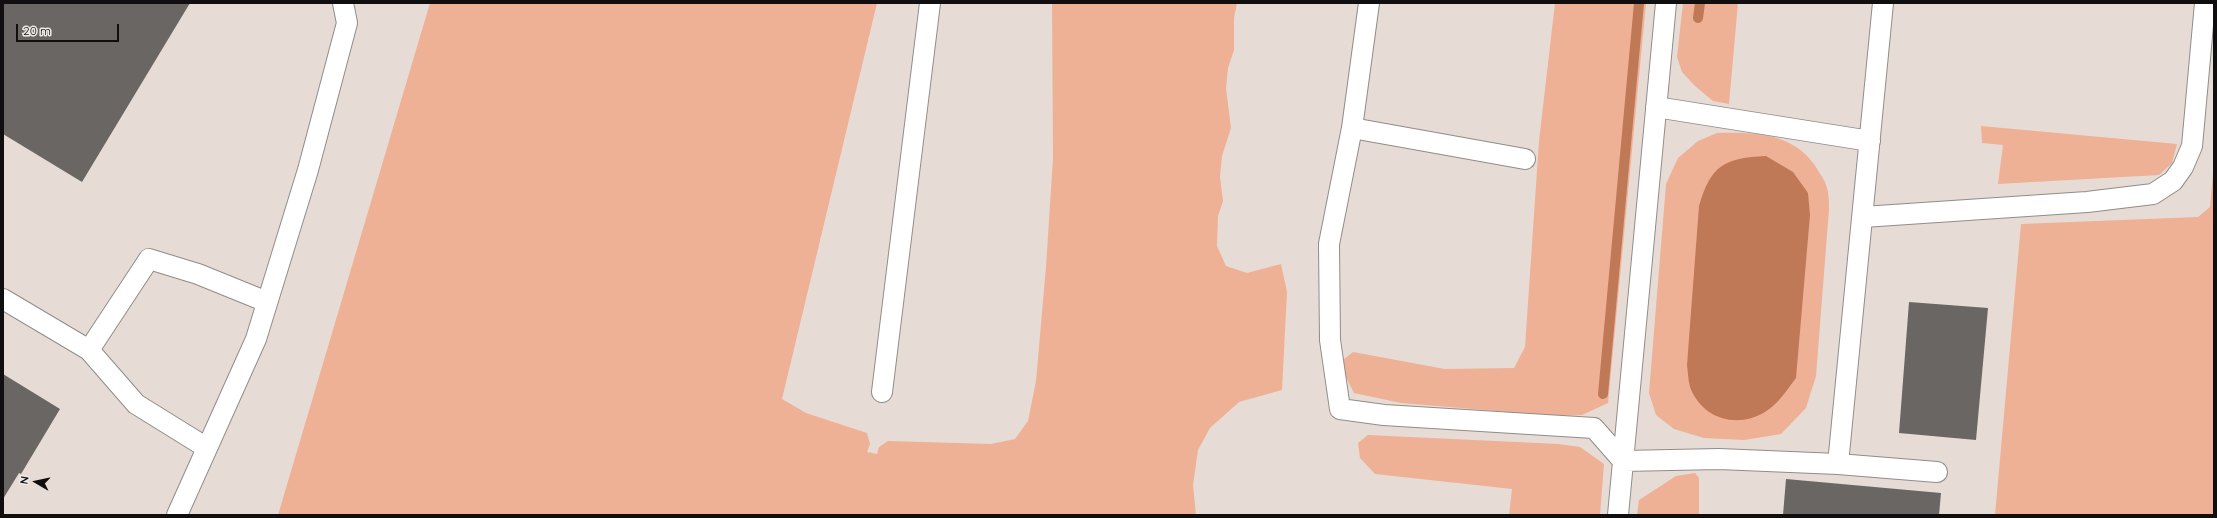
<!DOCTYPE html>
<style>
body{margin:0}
#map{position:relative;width:2217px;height:518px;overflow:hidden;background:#ede9e7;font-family:Quicksand,sans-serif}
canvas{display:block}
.frame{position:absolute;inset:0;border:4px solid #100e0e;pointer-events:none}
.north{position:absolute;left:16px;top:462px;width:40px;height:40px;-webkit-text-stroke:3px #ede9e7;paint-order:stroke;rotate:279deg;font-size:11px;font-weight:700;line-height:16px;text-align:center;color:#100e0e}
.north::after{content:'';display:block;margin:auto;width:14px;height:18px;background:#100e0e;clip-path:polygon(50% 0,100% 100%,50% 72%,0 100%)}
.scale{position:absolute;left:16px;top:24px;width:103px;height:18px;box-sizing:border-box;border:2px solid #100e0e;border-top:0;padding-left:5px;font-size:12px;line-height:14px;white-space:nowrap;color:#100e0e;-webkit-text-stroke:3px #ede9e7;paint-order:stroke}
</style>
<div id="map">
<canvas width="2217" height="518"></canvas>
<div class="frame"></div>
<div class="north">N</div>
<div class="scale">20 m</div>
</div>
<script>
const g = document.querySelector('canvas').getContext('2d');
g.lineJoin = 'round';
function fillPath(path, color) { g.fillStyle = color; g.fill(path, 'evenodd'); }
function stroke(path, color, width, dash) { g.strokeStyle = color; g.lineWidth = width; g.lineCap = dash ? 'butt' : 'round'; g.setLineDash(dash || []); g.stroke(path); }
const built = new Path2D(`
 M3,3H2214V515H3Z`);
const green = new Path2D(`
 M430,3H877L782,399L806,413L867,433L870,444L867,452L877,454L879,447L888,441L991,444L1015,439L1028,421L1036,381L1046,267L1053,158L1052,3H1237L1234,18V50L1228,68L1226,88L1231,128L1222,156L1220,177L1223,201L1218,216L1217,246L1226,266L1247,273L1281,264L1287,292L1282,390L1239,402L1210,428L1198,450L1193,485L1196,515H278Z
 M1555,3H1646L1608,403L1582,415L1556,416L1401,403L1354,393L1345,375L1343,360L1353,352L1445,369L1514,368L1525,347L1539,141Z
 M1683,3H1738L1729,104L1713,101L1695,86L1682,72L1677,57Z
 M1981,126L2177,144L2172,163L2159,175L1998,184L2003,145L1982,143Z
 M1717,133C1757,132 1797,133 1819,172C1822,177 1826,182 1827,188C1829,195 1829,202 1829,209L1816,376L1806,408L1781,434L1744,440L1704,438L1674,429L1656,415L1649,393L1666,184L1678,158L1698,141Z
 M2214,162V515H1995L2021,224L2198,217L2210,207Z
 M1368,435L1559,444L1580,447L1604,464L1600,515H1509L1512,489L1375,474L1360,458L1358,443Z
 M1695,473L1699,478V515H1637L1639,500L1676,476Z`);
const water = new Path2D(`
 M1766,156L1793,172L1808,193L1810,215L1796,378C1787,390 1778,404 1765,412C1737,429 1702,419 1690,387C1688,380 1688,372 1687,365L1699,206C1711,165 1724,158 1766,156Z`);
const stream = new Path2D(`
 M1698,18L1700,3
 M1603,394L1639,3`);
const building = new Path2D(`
 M3,3H190L82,182L3,134Z
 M1909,302L1988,308L1976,440L1899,433Z
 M3,374L60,409L21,474L19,473L3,499Z
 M1786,479L1941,493L1939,515H1783Z`);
const service = new Path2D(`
 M1369,3L1352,128L1329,244L1330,340L1340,409L1384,415L1594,428L1623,461L1719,459L1838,464L1937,472
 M1656,107L1870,141
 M1352,128L1525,159
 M1863,217L2087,202L2153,194L2173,181L2183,167L2192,146L2205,3
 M3,299L89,350
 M882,392L930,3
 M207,448L136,404L89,350L149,259L198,274L267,302
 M1838,464L1883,3
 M177,515L256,339L308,170L347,23L343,3
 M1618,515L1666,3`);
fillPath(built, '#e7dbd5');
fillPath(green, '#eeb195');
fillPath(water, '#c07957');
stroke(stream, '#c07957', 10);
fillPath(building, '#696664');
stroke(service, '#908c8a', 22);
stroke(service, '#fff', 20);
</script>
